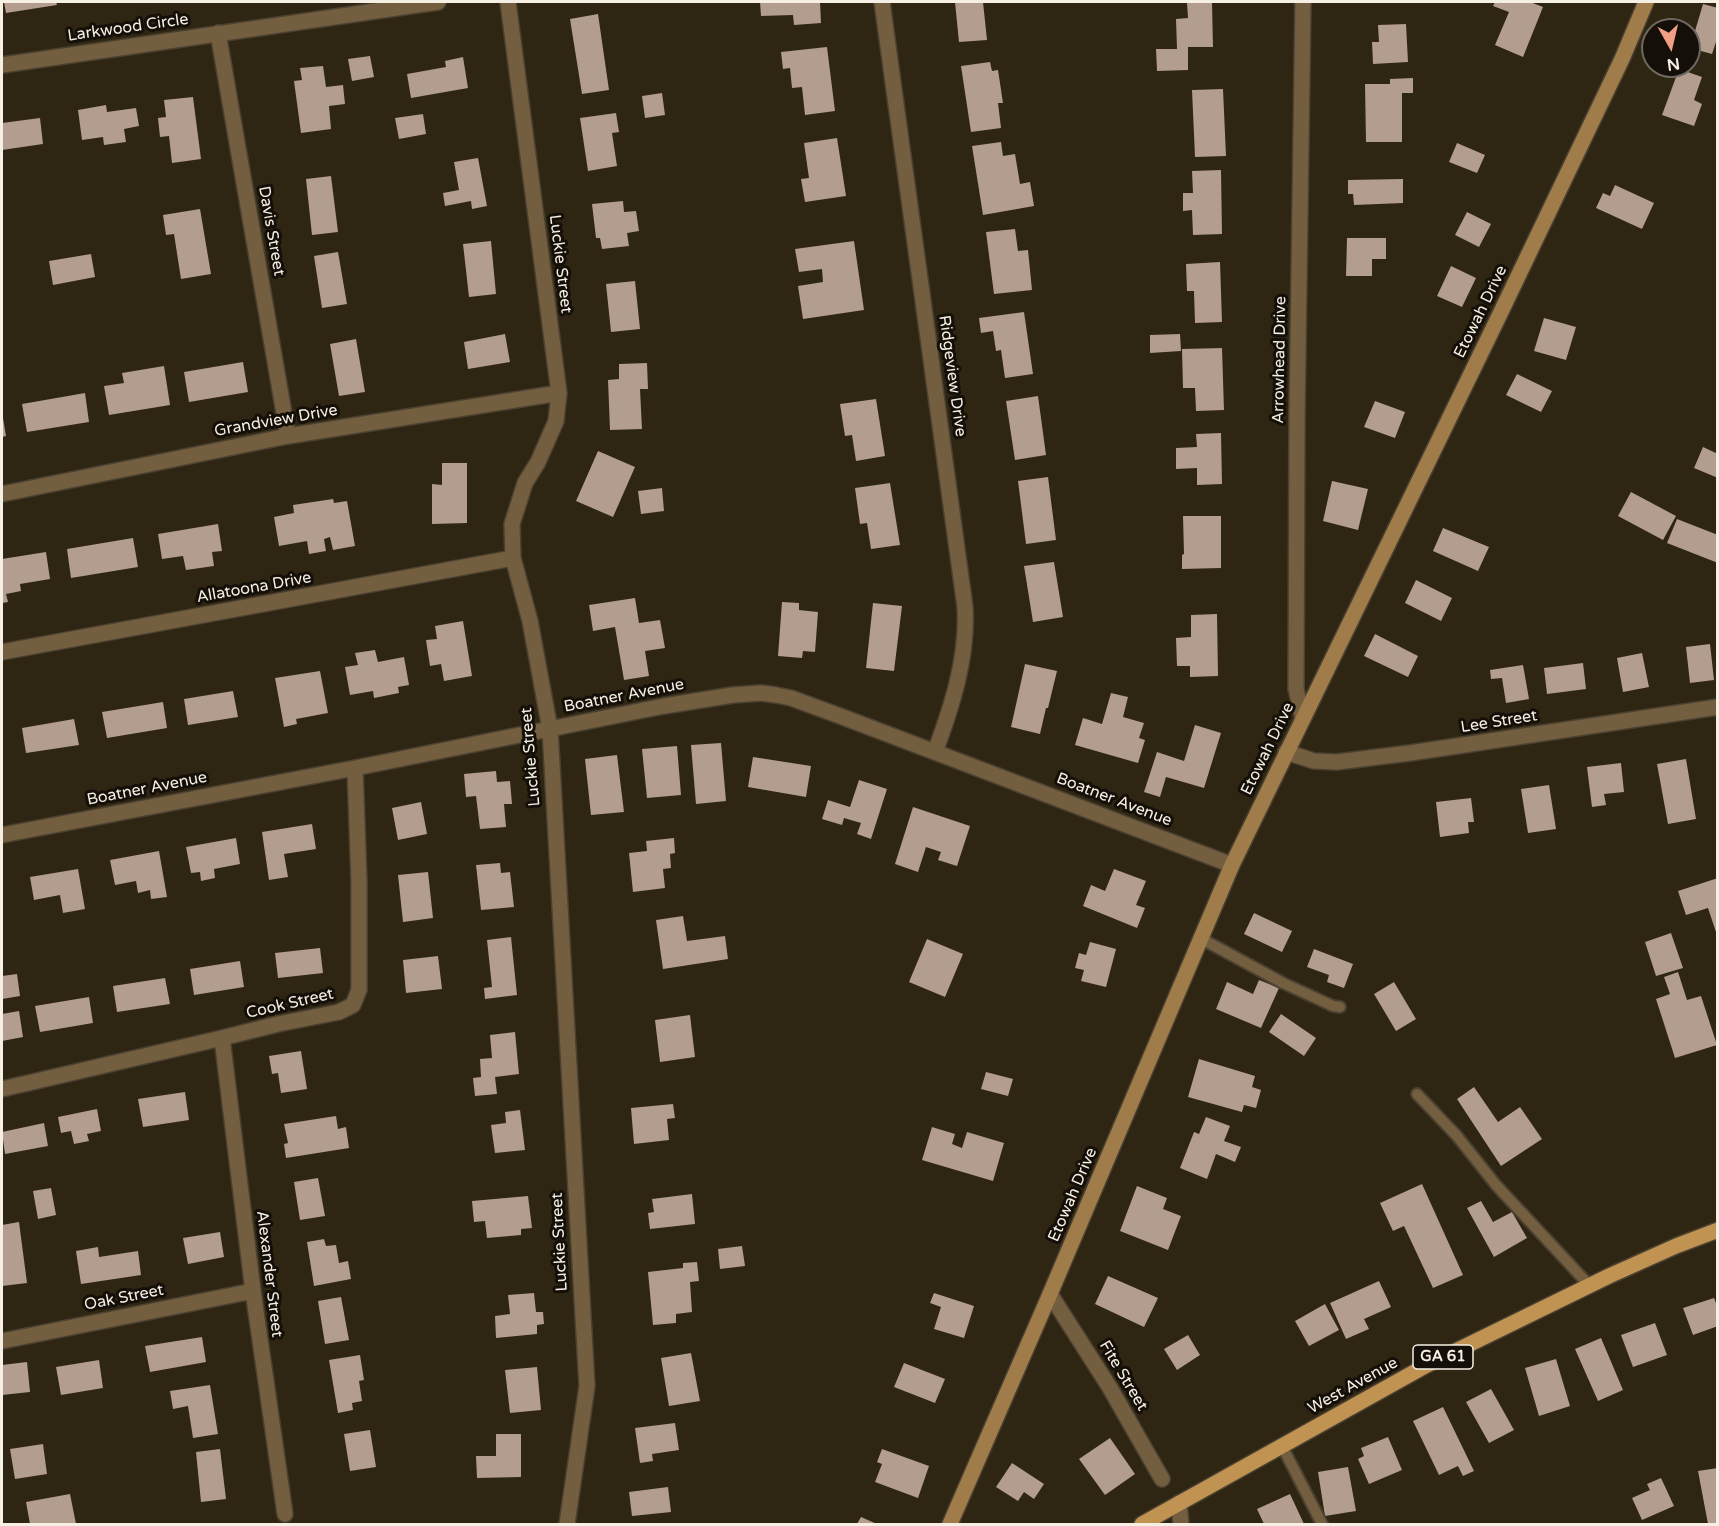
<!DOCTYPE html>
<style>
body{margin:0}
#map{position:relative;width:1719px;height:1526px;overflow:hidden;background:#2f2513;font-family:"Varela Round",sans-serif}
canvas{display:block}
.frame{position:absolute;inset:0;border:3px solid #f6efe4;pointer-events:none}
.north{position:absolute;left:1641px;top:18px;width:60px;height:60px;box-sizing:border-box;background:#140f08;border:2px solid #6e6960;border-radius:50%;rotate:172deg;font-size:16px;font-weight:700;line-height:24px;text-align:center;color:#f6efe4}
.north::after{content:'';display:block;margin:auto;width:21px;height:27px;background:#f39f85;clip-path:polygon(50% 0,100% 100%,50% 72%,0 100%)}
</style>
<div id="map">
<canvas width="1719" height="1526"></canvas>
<div class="frame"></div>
<div class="north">N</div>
</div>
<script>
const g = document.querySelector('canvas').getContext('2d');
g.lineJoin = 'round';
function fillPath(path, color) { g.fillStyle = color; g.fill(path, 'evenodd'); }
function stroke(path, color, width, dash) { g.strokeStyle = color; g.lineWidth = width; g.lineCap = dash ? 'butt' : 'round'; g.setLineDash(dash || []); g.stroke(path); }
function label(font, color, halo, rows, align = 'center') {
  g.font = font + ' "Varela Round",sans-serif'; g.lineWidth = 6; g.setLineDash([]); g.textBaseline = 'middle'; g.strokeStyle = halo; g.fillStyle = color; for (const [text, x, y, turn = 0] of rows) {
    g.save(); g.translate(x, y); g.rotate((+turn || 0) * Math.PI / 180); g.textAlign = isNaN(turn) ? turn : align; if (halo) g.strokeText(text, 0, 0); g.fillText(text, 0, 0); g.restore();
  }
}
const building = new Path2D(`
 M4,2H56L57,5L6,13Z
 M760,2H820L821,23L794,25L793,15L761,16Z
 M955,2H983L987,40L959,42Z
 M1212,2L1213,47H1188V70L1157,71L1156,49H1177L1176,19L1188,18L1187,3Z
 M1495,2H1530L1543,7L1523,57L1495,45L1509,12L1493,6Z
 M1703,4L1718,8V36L1712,54L1690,48Z
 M598,14L609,90L582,94L570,19Z
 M1406,24L1408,62L1373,64L1372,42H1379L1378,25Z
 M827,47L835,111L805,115L802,87L792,88L790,68L783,69L781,52Z
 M370,56L374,77L352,81L348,59Z
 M463,57L468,88L411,98L407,74L446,67L445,61Z
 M990,62L992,71L998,70L1003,103H998L1001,128L971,132L961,66Z
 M323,66L326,87L343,85L345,104L329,106L331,129L301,133L294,81L302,80L300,68Z
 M1679,69L1702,77L1694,100L1702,104L1694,126L1662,115Z
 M1413,78V93H1402V142H1366L1365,84H1390V79Z
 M1223,89L1226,156L1195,157L1192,90Z
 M662,93L665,115L645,118L642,96Z
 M193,97L201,159L172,163L169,136L160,137L158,118L166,117L164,100Z
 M106,105L107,112L136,108L139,126L124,129L126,142L104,145L103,137L82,140L78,110Z
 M616,113L619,132L612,133L617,166L588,171L580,118Z
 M423,114L426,134L399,139L395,118Z
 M40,118L43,144L2,150V123Z
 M837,138L846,196L805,202L801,179L809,178L804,143Z
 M1001,142L1003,156L1015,154L1020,184L1030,182L1034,206L983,215L972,146Z
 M1457,143L1485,155L1477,173L1449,162Z
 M478,158L487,206L472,209L471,201L445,206L443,193L459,190L454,162Z
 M1221,170L1222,234L1193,235L1192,210L1183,211V193H1193L1192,171Z
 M331,176L338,232L312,235L306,179Z
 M1403,179V203L1354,205L1353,194H1348V180Z
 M1615,185L1654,203L1642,229L1596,208L1603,193L1610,196Z
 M623,201L624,212L636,211L639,231L627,233L629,246L602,249L600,238H596L592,204Z
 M200,209L211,274L181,279L174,234L166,235L163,215Z
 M1467,212L1491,224L1479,247L1455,235Z
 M1015,229L1018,251L1028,250L1032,290L994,294L986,232Z
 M1347,238H1386V259H1372V276H1346Z
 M491,241L496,294L469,297L463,244Z
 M854,241L864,310L803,319L798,286L823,282L822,269L799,272L795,249Z
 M338,252L347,304L322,308L314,256Z
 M91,254L95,277L53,285L49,261Z
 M1220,262L1222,322L1195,323L1194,291H1187L1186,264Z
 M1451,266L1476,278L1462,307L1437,296Z
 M635,281L640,329L611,332L606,284Z
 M1024,312L1033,374L1005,378L1001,350L996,351L993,331L981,333L979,318Z
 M1544,318L1576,327L1566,360L1534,351Z
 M505,334L510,362L468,369L464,342Z
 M1180,334L1181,351L1150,353V335Z
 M356,339L365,392L339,396L330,344Z
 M1222,348L1224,410L1196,411L1195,388H1183L1182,349Z
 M243,362L248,392L189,402L184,372Z
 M647,363L648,389H640L642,429L610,430L608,380L619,379V364Z
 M164,366L170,405L109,415L104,386L124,383L122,373Z
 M1517,374L1552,391L1541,412L1506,395Z
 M85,393L89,422L27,432L22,404Z
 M1038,396L1046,455L1015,460L1006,401Z
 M876,399L885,456L856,461L852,435L845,436L840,404Z
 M1375,401L1405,412L1395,438L1364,427Z
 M2,418H3L6,436L2,437Z
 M1221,433L1222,484L1197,485V468L1176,469V448L1197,447L1196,434Z
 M1703,447L1718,454V478L1694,468Z
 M598,451L635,467L613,517L576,501Z
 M442,463H467V523L432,524V484L442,485Z
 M1048,477L1056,540L1026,544L1018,481Z
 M1332,481L1368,489L1358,530L1323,521Z
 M890,483L900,545L871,549L867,523L860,524L855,488Z
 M662,488L664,511L641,514L638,491Z
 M1631,492L1676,516L1663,540L1618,516Z
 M333,499L334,503L347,501L355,546L333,550L330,537L324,539L326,551L309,554L307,541L279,546L274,517L294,513L293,505Z
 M1183,516H1221V568L1182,569V555L1184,554Z
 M1677,519L1718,535V563L1667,543Z
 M218,524L222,551L212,552L214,566L186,570L183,556L162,559L158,534Z
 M1443,528L1489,547L1478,571L1433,551Z
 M133,538L138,567L71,578L67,549Z
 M46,552L50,579L20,584L21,591L6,594L8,602L2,603V559Z
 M1054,562L1063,617L1033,622L1024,566Z
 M1416,580L1452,598L1441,621L1405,603Z
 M635,598L639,623L660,620L665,648L645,651L649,676L624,680L615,627L593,631L589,605Z
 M782,602L799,603V610L818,612L815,652L803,651L802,658L778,656Z
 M873,603L902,606L894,671L866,668Z
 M1217,614L1218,676L1190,677V666H1177L1176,638L1191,637V615Z
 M463,621L472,676L444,681L441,664L430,666L426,640L437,639L435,626Z
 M1375,634L1418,656L1408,677L1364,656Z
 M1710,644L1714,680L1690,683L1686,647Z
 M375,650L378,662L404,657L409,685L398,687L399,693L374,698L373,691L350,695L345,667L358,665L355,653Z
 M1642,653L1649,687L1623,692L1617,658Z
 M1583,663L1586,689L1547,694L1544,668Z
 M1025,664L1057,671L1048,708H1046L1040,734L1011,727Z
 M1523,665L1529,699L1506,703L1502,678L1491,679L1490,670Z
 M320,671L328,713L296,719L297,724L284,727L275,678Z
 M233,691L238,717L188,725L184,699Z
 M1111,693L1128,697L1123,717L1144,723L1139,738L1145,740L1138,763L1075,745L1083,718L1102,724Z
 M163,702L167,728L107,738L102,712Z
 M74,719L79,745L26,753L22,728Z
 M1195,725L1221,733L1204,788L1166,777L1160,797L1144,792L1157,752L1184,761Z
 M721,743L726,801L696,804L691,745Z
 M677,746L681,795L647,798L642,749Z
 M617,755L624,812L591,815L585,759Z
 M753,757L811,766L806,797L748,787Z
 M1686,759L1696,819L1668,824L1657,764Z
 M1621,763L1624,792L1604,794L1606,805L1592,807L1587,767Z
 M496,771L497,782L510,781L512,804H504L506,827L480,829L476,796L466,797L464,774Z
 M859,780L887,789L871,839L857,834L861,823L844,818L842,825L822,819L828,800L850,807Z
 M1549,785L1556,829L1528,833L1521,789Z
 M1471,798L1474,822H1468L1469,833L1440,837L1436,802Z
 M421,802L427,834L398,840L392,808Z
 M913,807L970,826L957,866L938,860L941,852L926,847L918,872L895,864Z
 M312,824L316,849L284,854L288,877L269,880L262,832Z
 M236,838L240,864L214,869L215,878L201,881L200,872L191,873L186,847Z
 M674,838L675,853L670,854L671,868L663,869L665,888L633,892L629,853L647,851L646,841Z
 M159,851L167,897L151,899L150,890L138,893L136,881L115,885L110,860Z
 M500,863L501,873L510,872L514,907L481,910L476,865Z
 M78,869L85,909L63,913L60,895L34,900L30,877Z
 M1114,869L1146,881L1136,905L1145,908L1137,928L1083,906L1091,885L1105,891Z
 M428,872L433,918L403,922L398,875Z
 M1718,878V935H1717L1708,908L1686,915L1678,891Z
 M1254,913L1292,931L1282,952L1244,934Z
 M683,916L687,941L725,936L728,959L663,969L656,920Z
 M1671,933L1683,968L1656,976L1645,942Z
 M511,937L517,995L485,999L484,988L492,987L487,940Z
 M927,939L963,954L945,997L909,982Z
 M1090,942L1116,949L1106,987L1081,981L1084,970L1075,968L1079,953L1086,955Z
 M320,948L323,973L278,978L275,953Z
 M1314,949L1353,964L1344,988L1327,982L1329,975L1307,967Z
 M438,956L442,989L406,993L403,960Z
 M240,961L244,987L194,995L190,969Z
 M1678,972L1687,1000L1701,996L1717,1045L1675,1058L1656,999L1670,994L1664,977Z
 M17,974L20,996L2,999V976Z
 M165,978L170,1004L117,1012L113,986Z
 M1259,980L1279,988L1261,1028L1216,1009L1227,982L1253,994Z
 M1394,982L1416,1019L1396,1031L1374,994Z
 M89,997L93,1023L40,1032L35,1006Z
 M19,1011L23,1037L2,1041V1014Z
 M1281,1014L1316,1038L1304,1056L1269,1032Z
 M690,1015L695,1057L660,1062L655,1020Z
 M515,1032L519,1074L495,1077L497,1094L475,1096L473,1078L481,1077L480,1059L492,1058L490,1035Z
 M301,1051L307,1089L281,1093L278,1073L272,1074L269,1056Z
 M1199,1059L1255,1076L1252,1087L1261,1090L1256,1108L1244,1105L1242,1112L1188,1097Z
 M986,1072L1013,1079L1008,1096L981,1089Z
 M1474,1087L1498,1122L1520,1107L1542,1139L1501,1166L1457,1099Z
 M185,1092L189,1120L143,1127L138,1099Z
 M673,1104L675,1118L667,1119L669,1140L634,1144L631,1108Z
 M97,1109L101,1131L87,1134L89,1141L74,1144L71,1131L61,1133L58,1117Z
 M520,1110L525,1150L495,1153L491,1125L506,1123L505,1112Z
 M336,1116L338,1129L346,1127L349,1148L286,1158L284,1144L288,1143L284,1124Z
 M1206,1117L1230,1126L1224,1141L1241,1147L1235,1162L1216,1154L1207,1179L1180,1168L1194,1132L1199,1134Z
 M44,1123L48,1146L5,1154L2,1132Z
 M932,1127L955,1134L952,1144L962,1148L967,1132L1004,1143L993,1181L922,1160Z
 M318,1178L325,1216L300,1220L294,1182Z
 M1422,1184L1463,1275L1433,1288L1404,1226L1393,1231L1380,1203Z
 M1137,1186L1167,1198L1163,1209L1181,1216L1168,1250L1120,1231Z
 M51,1188L56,1215L38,1219L33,1191Z
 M692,1194L695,1224L650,1229L648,1213L654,1212L652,1199Z
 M528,1196L532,1228L521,1229V1235L487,1238L485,1221L474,1222L472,1201Z
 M1481,1201L1493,1222L1512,1212L1527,1238L1494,1257L1467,1208Z
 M19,1222L27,1283L2,1286V1225Z
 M220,1232L224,1257L188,1264L183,1238Z
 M324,1239L326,1246L336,1245L339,1263L348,1261L351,1279L314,1286L307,1242Z
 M742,1246L745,1266L720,1269L718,1249Z
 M98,1247L99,1257L138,1251L141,1275L81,1284L76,1251Z
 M697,1262L699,1281L690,1282L692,1312L676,1314V1323L653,1325L648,1272L683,1268V1263Z
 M1108,1276L1158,1298L1144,1327L1095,1304Z
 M1379,1281L1391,1307L1364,1319L1369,1329L1346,1339L1330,1303Z
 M534,1293L536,1312H543L544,1324L537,1325V1334L496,1338L495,1316L510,1314L508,1295Z
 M934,1293L974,1306L964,1338L934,1329L941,1307L930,1303Z
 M341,1297L349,1340L325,1344L318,1301Z
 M1714,1298L1718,1308V1326L1693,1335L1683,1308Z
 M1325,1304L1339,1330L1309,1346L1295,1321Z
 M1655,1323L1667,1355L1633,1367L1621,1335Z
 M1188,1335L1200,1355L1177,1370L1164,1349Z
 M202,1337L206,1362L150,1372L145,1346Z
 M1601,1338L1623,1390L1598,1401L1575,1349Z
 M691,1353L700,1401L669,1406L661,1358Z
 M360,1355L364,1380L359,1381L362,1401L352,1403L353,1410L338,1413L329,1360Z
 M1556,1359L1570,1406L1539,1416L1525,1368Z
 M99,1360L103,1388L61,1395L56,1367Z
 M27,1362L30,1392L2,1395V1365Z
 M904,1363L945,1379L935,1403L894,1387Z
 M537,1367L541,1410L510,1413L505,1370Z
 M210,1385L218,1434L193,1438L188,1406L173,1409L170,1391Z
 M1491,1389L1514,1430L1489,1443L1466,1402Z
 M1443,1407L1474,1471L1463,1476L1458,1466L1439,1475L1413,1421Z
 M675,1423L679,1450L652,1454L653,1461L640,1463L635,1428Z
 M370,1430L376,1467L350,1471L344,1434Z
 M496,1434H521V1477L477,1478L476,1456H496Z
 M1388,1437L1402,1470L1369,1484L1358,1459L1364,1456L1361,1448Z
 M1110,1438L1135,1474L1105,1495L1079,1459Z
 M43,1444L47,1474L15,1479L10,1449Z
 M220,1449L226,1499L201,1502L196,1452Z
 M882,1449L929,1466L918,1498L875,1482L882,1464L877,1462Z
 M1012,1463L1044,1484L1034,1499L1024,1492L1018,1501L996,1487Z
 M1348,1467L1356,1511L1325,1516L1318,1472Z
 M1718,1468V1523L1708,1524L1698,1471Z
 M1661,1478L1674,1506L1642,1520L1632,1498L1650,1490L1647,1484Z
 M668,1487L671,1512L632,1516L629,1492Z
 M70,1494L76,1524H30L26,1502Z
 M1290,1494L1304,1524H1264L1257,1509Z
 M861,1517L877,1524H857Z`);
const lane = new Path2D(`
 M1200,938L1283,983L1333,1006L1340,1007
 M1417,1094L1457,1136L1496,1185L1589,1285
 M1282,1446L1322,1524`);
const street = new Path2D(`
 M508,2L559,393L556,421L538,462L525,483L512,524L513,558L530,621L550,729L587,1386L567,1524
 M882,2L965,607C968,657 952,706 935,752
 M218,33L288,436
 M2,65L438,2
 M2,494L288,436L559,393
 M2,652L513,558
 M1303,719L1296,689L1297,415L1303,2
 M1286,752L1314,761L1337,762L1410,753L1718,707
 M2,835L355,768L664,706L733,695L761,693L776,695L791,698L840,716L1232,865
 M222,1038L253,1291L285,1514
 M2,1089L222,1038L278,1024L339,1012L353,1005L359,990V881L355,768
 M1050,1294L1110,1388L1162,1479
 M2,1341L253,1291
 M1179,1503L1181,1524`);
const secondary = new Path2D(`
 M950,1524L1050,1294L1232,865L1500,314L1622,59L1646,2`);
const primary = new Path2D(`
 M1142,1524L1427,1365L1609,1276L1676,1246L1718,1230`);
const shields = [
 [1443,1357,60]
];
const shieldNames = [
 ["GA 61",1443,1357]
];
const streetNames = [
 ["Larkwood Circle",128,28,-8],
 ["Davis Street",271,231,80],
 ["Luckie Street",560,264,83],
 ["Etowah Drive",1481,312,-64],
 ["Arrowhead Drive",1280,360,-89],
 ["Ridgeview Drive",952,376,82],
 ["Grandview Drive",276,421,-10],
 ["Allatoona Drive",254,588,-10],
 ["Boatner Avenue",624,696,-11],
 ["Lee Street",1499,722,-9],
 ["Etowah Drive",1268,749,-64],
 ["Luckie Street",531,757,-95],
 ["Boatner Avenue",147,789,-11],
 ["Boatner Avenue",1114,800,21],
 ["Cook Street",290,1004,-13],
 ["Etowah Drive",1073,1195,-67],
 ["Luckie Street",560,1242,-93],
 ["Alexander Street",269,1274,83],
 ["Oak Street",124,1298,-11],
 ["Fite Street",1123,1376,59],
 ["West Avenue",1353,1386,-29]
];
fillPath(building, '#b39d8e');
stroke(lane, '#4b4130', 14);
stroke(street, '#4b4130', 18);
stroke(secondary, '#4b4130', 18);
stroke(primary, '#4b4130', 18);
stroke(lane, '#745e40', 10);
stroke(street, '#745e40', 15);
stroke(secondary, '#a07c4b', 15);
stroke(primary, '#c19353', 15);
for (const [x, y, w] of shields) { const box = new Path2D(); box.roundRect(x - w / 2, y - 12, w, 24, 4.5); g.fillStyle = '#140f08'; g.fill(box); stroke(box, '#f6efe4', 1.5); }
label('bold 15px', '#f6efe4', null, shieldNames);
label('16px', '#f6efe4', '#140f08', streetNames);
</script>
